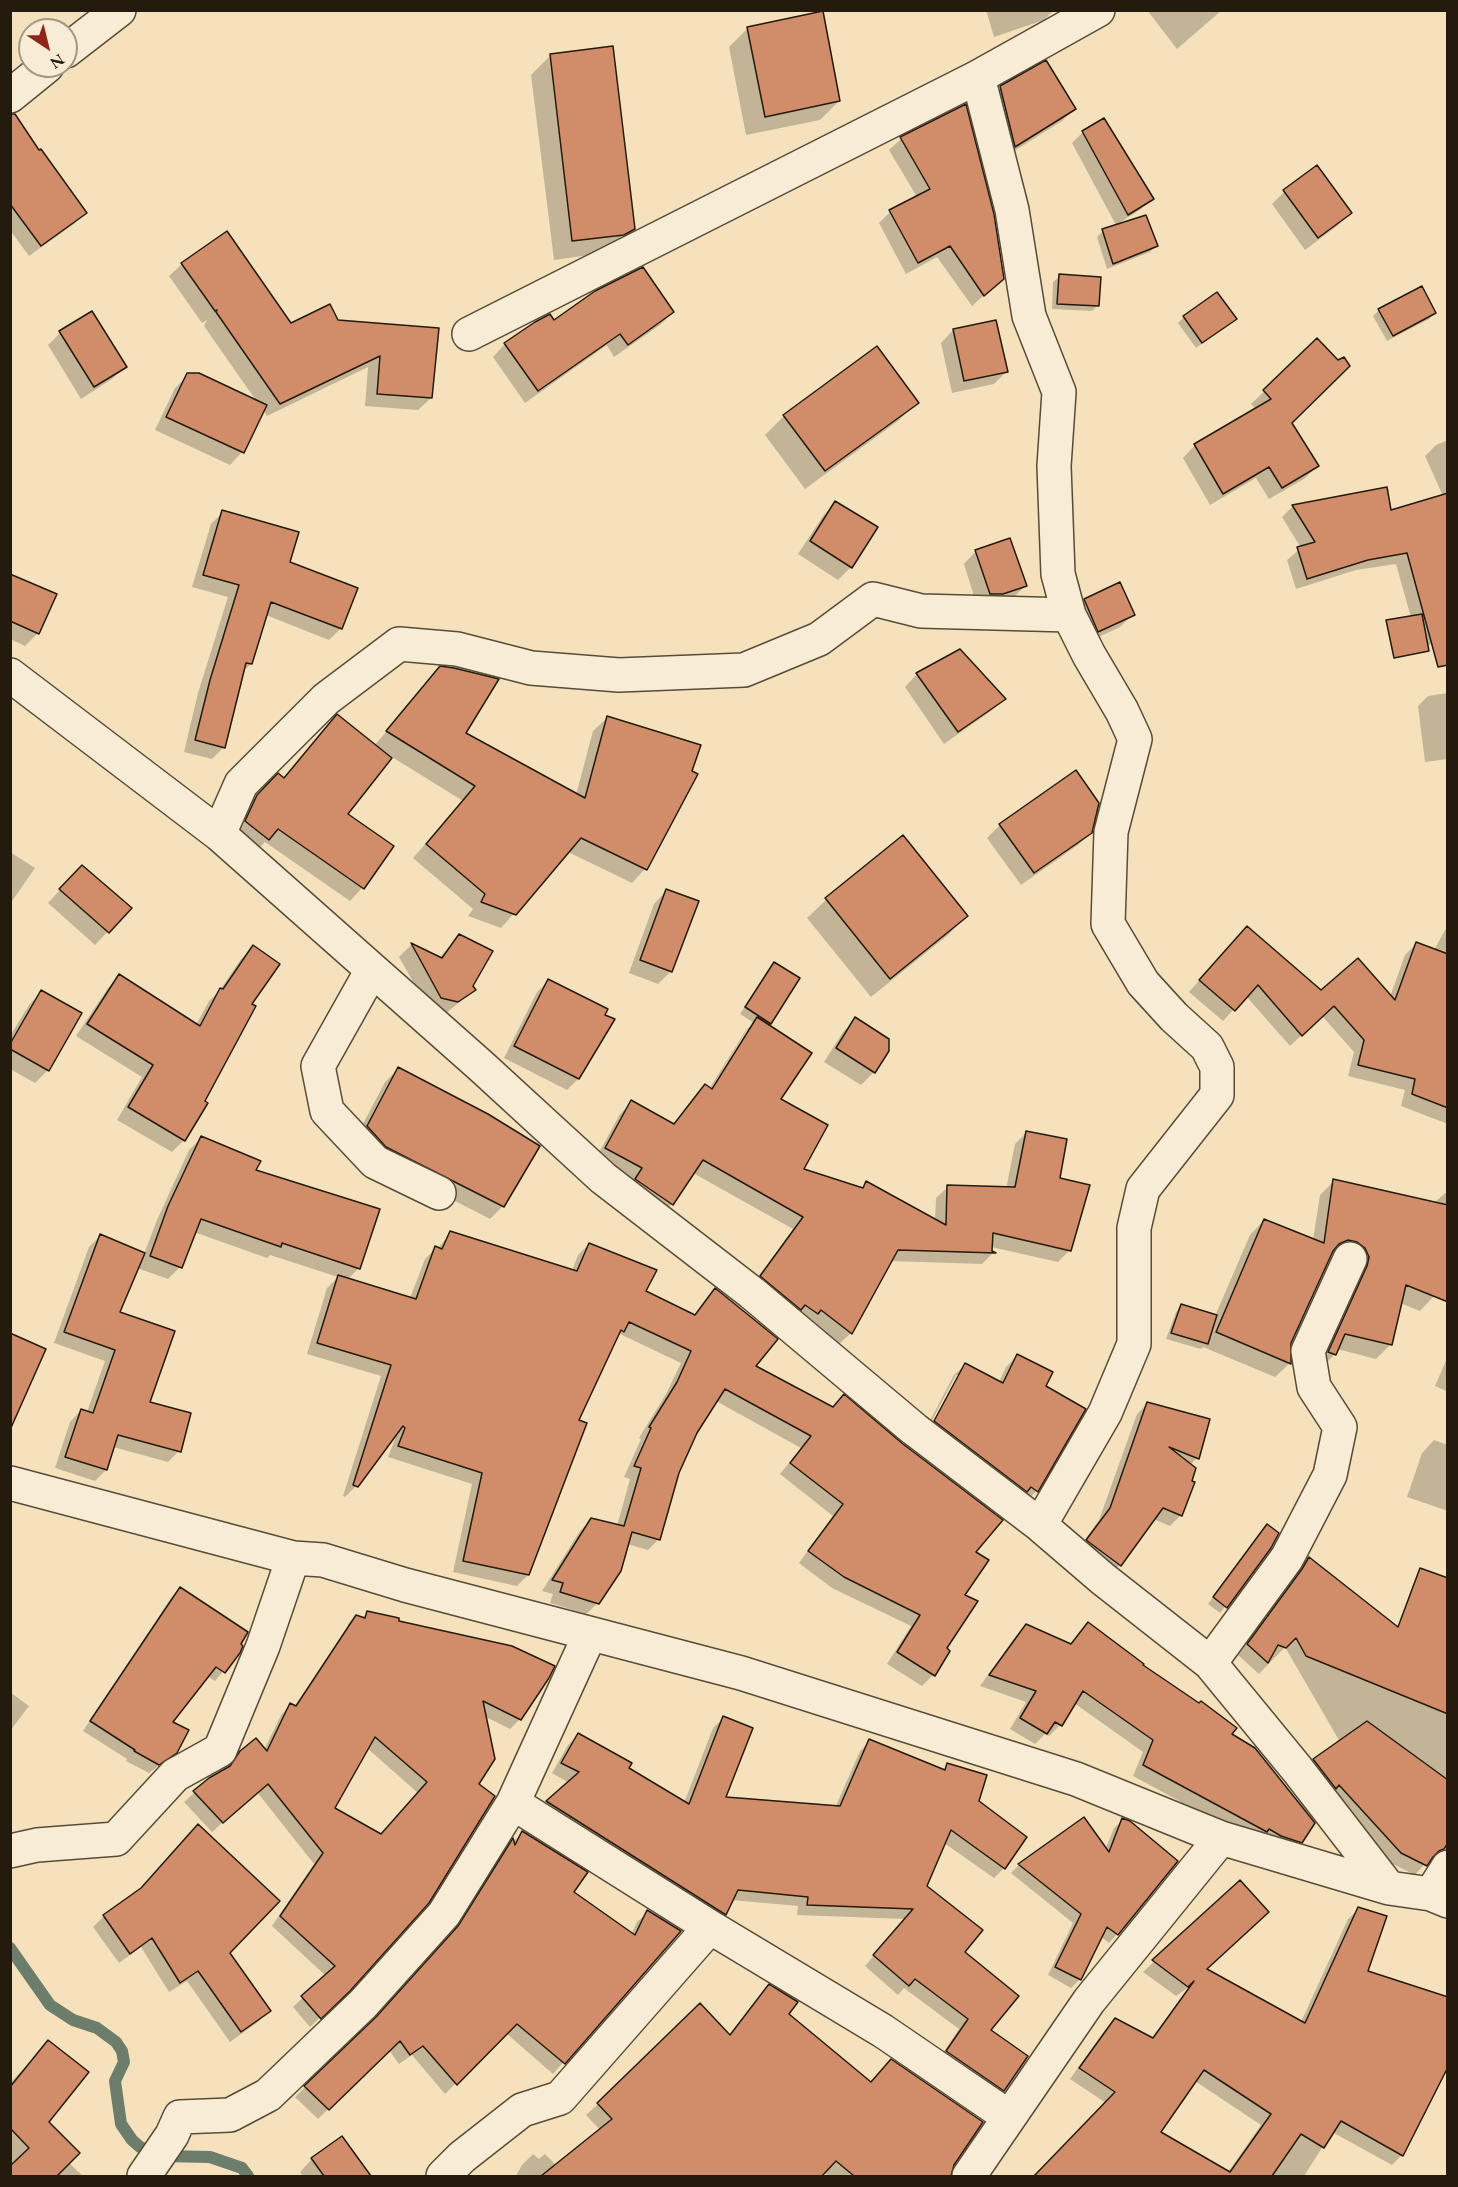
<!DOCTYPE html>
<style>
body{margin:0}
#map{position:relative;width:1458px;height:2187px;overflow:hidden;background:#f5e2bd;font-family:"EB Garamond",serif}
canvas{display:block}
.frame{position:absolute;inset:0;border:12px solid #241a0d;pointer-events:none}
.north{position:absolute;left:18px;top:18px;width:60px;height:60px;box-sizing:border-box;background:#f8ecd4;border:2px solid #a39884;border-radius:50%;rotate:145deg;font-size:16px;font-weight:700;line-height:24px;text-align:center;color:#241a0d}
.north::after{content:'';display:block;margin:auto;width:21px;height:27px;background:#8f2418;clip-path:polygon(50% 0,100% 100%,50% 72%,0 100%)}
</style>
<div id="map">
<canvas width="1458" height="2187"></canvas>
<div class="frame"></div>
<div class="north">N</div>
</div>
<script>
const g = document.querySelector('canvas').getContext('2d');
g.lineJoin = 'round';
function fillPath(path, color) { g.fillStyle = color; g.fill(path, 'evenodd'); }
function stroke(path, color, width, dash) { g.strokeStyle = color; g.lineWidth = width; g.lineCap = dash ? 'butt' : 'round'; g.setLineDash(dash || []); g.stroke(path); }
const shadow = new Path2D(`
 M986,10H1054L1044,20L994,37Z
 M1147,10H1222L1177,49Z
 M748,28L839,101L820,120L746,135L729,47Z
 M550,56L634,229L614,248L604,253L554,260L531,75Z
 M1001,88L1075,108L1062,121L1003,158L988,100Z
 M10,125L85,213L74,224L29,256L10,230Z
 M1083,132L1152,198L1141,209L1116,225L1072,143Z
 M901,139L1002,279L972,306L937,257L906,274L879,223L890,212L917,197L889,150Z
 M1317,167L1350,213L1337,226L1305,250L1272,204L1284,192Z
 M1103,231L1156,246L1150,252L1107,269L1097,237Z
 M182,264L291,324L337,321L437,329L431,398L418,410L365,406L368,367L267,416L263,410L242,452L230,465L155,430L175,388L188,375L257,402L204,326L207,320L202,323L169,276Z
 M1060,276L1098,305L1092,311L1052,309L1053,282Z
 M1379,310L1435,313L1429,319L1387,341L1373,316Z
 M673,312L660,325L614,357L607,345L525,403L493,357L505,344L553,322Z
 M1184,317L1235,319L1196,348L1178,323Z
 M953,330L1006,372L994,384L952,393L941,343Z
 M60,333L125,367L112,379L81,399L48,345Z
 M1317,341L1290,423L1317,466L1304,479L1269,499L1256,478L1210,505L1183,458L1195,445L1256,409L1251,404Z
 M917,402L898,421L805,489L765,435L784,416Z
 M1448,440V642L1419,646L1396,564L1356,570L1296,589L1287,560L1301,548L1282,517L1293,506L1390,512L1443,496L1425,456L1436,445Z
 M835,503L851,567L838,580L798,554L823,516Z
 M223,512L289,562L341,628L329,640L266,615L251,664L242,672L224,747L212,759L184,752L198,693L228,597L192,587L211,524Z
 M976,551L1025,586L1012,599L977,606L964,564Z
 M10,575L38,633L25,646L10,639Z
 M1085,600L1133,614L1120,627L1086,643L1072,613Z
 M441,668L464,734L576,795L593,731L607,718L696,775L645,869L632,883L568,852L501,928L468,916L473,909L413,858L463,801L392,757L345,814L392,847L362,888L350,901L265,842L255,852L233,835L244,809L278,775L283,779L325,729L374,746Z
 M917,674L1004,699L991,711L944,744L905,687Z
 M1448,693V759L1425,762L1418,706L1428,696Z
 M1000,825L1091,832L1078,845L1021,885L987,838Z
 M903,837L966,916L948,935L871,997L807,918L826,900Z
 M10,852L35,868L10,904Z
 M70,879L130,908L95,945L48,903Z
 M666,891L671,971L658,984L629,973L654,904Z
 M1448,925V1124L1401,1106L1405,1090L1348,1076L1354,1052L1322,1016L1290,1046L1246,996L1223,1021L1189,992L1236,939L1321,992L1390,997L1405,955L1416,944L1434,950Z
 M459,936L471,986L474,990L445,1014L429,1010L399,957L411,945L439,958Z
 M253,947L250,1005L184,1140L172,1152L117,1120L142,1077L76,1036L108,988L120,976L196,1025L209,1001L220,990L241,959Z
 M774,964L798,979L767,1025L779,1099L802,1170L861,1189L867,1183L935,1221L936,1198L948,1187L1006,1189L1015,1144L1027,1132L1058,1179L1070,1250L1058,1262L991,1247V1252L993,1253L982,1264L890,1261L851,1333L839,1344L809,1321L750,1288L793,1229L693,1173L672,1204L660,1215L595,1160L620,1114L632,1102L673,1125L705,1086L709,1089L746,1030L754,1023L740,1014L768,970ZM747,1030H751L709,1097L707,1095Z
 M548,981L613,1020L578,1079L567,1090L504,1058L537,992Z
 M41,992L48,1070L35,1083L10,1069V1036L29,1005Z
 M856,1019L874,1072L861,1085L824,1062L843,1032Z
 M398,1069L503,1206L490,1219L374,1159L355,1139L385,1082Z
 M201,1138L254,1171L359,1268L347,1280L410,1298L425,1259L436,1248L437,1249L451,1233L572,1271L578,1255L589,1244L644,1292L693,1316L715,1290L754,1366L974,1552L962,1596L945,1649L933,1675L922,1686L887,1664L911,1626L832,1588L799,1563L833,1516L780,1474L801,1448L716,1401L696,1432L678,1473L659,1539L648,1550L627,1544L598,1603L586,1614L550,1603L553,1594L542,1591L580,1531L591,1520L617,1526L630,1479L624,1477L641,1439L639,1438L666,1394L681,1363L620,1334L615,1339L577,1421L528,1575L517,1586L453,1572L472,1484L388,1457L395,1439L393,1437L356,1486L345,1497L343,1496L381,1376L307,1354L327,1288L338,1277L270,1255L267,1258L194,1232L180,1267L168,1279L137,1268L118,1313L148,1403L179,1451L168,1462L113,1447L106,1470L95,1481L55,1468L70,1422L81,1410L87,1412L105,1361L54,1343L89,1247L100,1236L144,1254L157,1220L189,1150Z
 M1334,1181L1434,1203L1445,1193L1448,1194V1265L1434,1296L1420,1311L1400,1303L1391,1344L1376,1359L1337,1349L1335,1354L1320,1369L1343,1256L1333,1254L1329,1256L1289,1343L1290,1363L1275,1377L1203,1347L1201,1349L1166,1339L1176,1312L1182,1306L1215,1316L1250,1235L1264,1220L1313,1240L1320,1195Z
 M1017,1356L1044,1387L1084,1409L1036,1491L1026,1502L924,1432L954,1375L965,1365L999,1382L1006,1367ZM956,1375H960L932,1428L929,1426Z
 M1448,1356V1392L1435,1386Z
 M1147,1404L1197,1458L1190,1465L1181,1515L1170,1526L1153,1519L1120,1565L1109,1576L1077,1551L1099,1520L1137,1414Z
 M1434,1440L1448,1445V1511L1407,1497L1422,1453Z
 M1261,1532L1270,1547L1220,1613L1208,1604Z
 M1309,1559L1417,1644L1448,1613V1840L1443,1848L1428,1860L1415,1875L1391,1863L1304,1771L1314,1760L1340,1742L1285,1647L1259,1674L1238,1655L1292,1581L1299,1569Z
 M180,1589L239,1645V1652L215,1681L207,1676L171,1722L176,1752L149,1773L126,1761L127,1759L83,1731L171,1598Z
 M368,1612L397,1622L520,1719L510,1729L484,1716L348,1990L310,2027L293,2007L326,1976L272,1926L314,1864L257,1792L212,1832L184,1802L210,1779L225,1770L241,1753L264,1750L281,1715L290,1705L294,1707L347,1626L291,1712L293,1713L351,1625H347L356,1616L362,1619ZM367,1748L418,1793L381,1836L333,1808Z
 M1088,1624L1230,1735L1301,1842L1290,1853L1255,1842L1133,1776L1143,1752L1074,1703L1060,1725L1049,1736L1045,1734L1035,1744L1010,1729L1026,1702L980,1686L1015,1637L1026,1625L1070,1645Z
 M10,1692L29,1706L10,1731Z
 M723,1718L724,1798L835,1808L860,1751L870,1741L942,1771L948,1765L977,1802L1004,1868L994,1878L944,1843L926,1886L963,1952L989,2030L1003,2090L993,2100L937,2062L959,2029L904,1988L898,1995L865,1966L905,1919L797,1915L798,1906L731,1900L725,1914L715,1924L537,1812L569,1783L552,1773L568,1745L578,1735L627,1769L684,1803L713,1728Z
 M1084,1819L1105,1850L1114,1828L1123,1820L1117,1934L1109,1943L1101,1937L1080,1979L1071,1988L1048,1975L1073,1923L1011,1873L1019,1865Z
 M523,1833L572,1892L631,1935L637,1922L648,1912L679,1931L553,2074L506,2033L445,2094L412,2055L399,2064L389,2050L318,2119L295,2097L369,2026L448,1939L503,1850Z
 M1239,1882L1206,1969L1301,2022L1348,1919L1359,1909L1366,1972L1402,2155L1392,2165L1332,2132L1304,2176H1142L1129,2169L1121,2176H1036L1106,2103L1070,2079L1105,2030L1115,2020L1151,2039L1189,1987L1176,1996L1143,1972ZM1195,2081L1261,2125L1228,2172L1159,2132Z
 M138,1892L228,1953L269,2011L258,2022L230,2042L187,1981L169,1992L141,1947L119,1963L93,1927L104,1916Z
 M769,1986L787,2014L952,2165L949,2176H854L851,2174L848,2176H828L824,2172L820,2176H516L522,2165L533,2154L539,2159L545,2154L557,2166L600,2130L586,2115L598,2104L729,2035Z
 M49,2042L47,2122L69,2163L83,2176H10V2083Z
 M342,2138L369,2176H303L300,2172L312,2159Z`);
const stream = new Path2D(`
 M10,1948L50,2005L73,2020L97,2028L116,2042L122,2051L124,2062L115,2081L121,2124L132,2140L140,2147L162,2156L210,2157L242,2168L248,2176`);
const building = new Path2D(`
 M823,11L840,101L765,117L747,27Z
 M613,46L635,229L624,235L572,241L550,54Z
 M1046,60L1076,109L1015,147L1000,86Z
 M966,104L994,214L1004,279L984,296L950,246L918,263L889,210L930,189L900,137Z
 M10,114H15L39,150L41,149L87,213L41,246L10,204Z
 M1104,118L1154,199L1128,215L1082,131Z
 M1317,165L1352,213L1318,238L1283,190Z
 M1146,215L1158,246L1113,264L1102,229Z
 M227,231L291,323L330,304L338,320L439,328L432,398L377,394L380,356L280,404L216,312L217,310L215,311L181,263Z
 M643,267L674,312L628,345L620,334L538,391L504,343L535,322L550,314L554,320L595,291Z
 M1059,274L1101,277L1099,306L1057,304Z
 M1422,286L1436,313L1393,336L1378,309Z
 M1217,292L1237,319L1202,343L1183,316Z
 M92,311L127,367L94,387L59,331Z
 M996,320L1008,372L964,381L953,329Z
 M1317,338L1338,360L1344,357L1350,366L1292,423L1319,466L1282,488L1269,467L1223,494L1194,444L1271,399L1263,390Z
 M877,346L919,403L825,471L783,415Z
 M187,373H199L267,405L244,453L166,417Z
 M1387,487L1391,510L1448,493V665L1438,667L1407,553L1368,560L1307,579L1297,547L1315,542L1292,505Z
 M835,501L878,527L852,568L810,541Z
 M222,510L299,532L290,562L358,588L342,629L271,602L252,664L246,663L225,748L195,740L210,680L239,585L203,575Z
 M1010,538L1027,586L1003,594H990L975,550Z
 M10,574L57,594L39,634L10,621Z
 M1120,582L1135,615L1098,632L1084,599Z
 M1422,614L1429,651L1394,658L1386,620Z
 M960,649L1006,699L958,732L916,673Z
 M440,666L454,668L499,679L466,733L585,798L607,716L701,745L692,771L698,774L647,870L581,838L516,915L481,902L485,894L426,844L475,786L386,731Z
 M337,714L392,758L348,814L394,846L364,889L278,829L269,840L245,821L257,795L278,773L284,778Z
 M1076,770L1099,803L1092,833L1034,873L999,824Z
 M903,835L968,916L890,979L825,898Z
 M82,865L132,908L109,933L59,889Z
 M666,889L699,901L672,972L640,960Z
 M1247,926L1321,990L1358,958L1395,1000L1416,942L1448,954V1108L1412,1094L1415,1079L1358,1065L1364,1040L1334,1006L1302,1036L1258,985L1235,1011L1199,980Z
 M459,934L493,951L473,986L476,990L458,1002L441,998L411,943L442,958Z
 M253,945L280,964L252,1004L256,1006L205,1101L208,1103L185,1141L128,1107L153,1065L87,1024L119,974L200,1026L220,988L223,989Z
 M774,962L800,978L771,1024L745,1007Z
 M548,979L608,1009L605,1015L615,1019L579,1079L514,1046Z
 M41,990L82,1013L49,1071L10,1049V1044Z
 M757,1017L812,1053L781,1099L828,1125L804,1169L863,1188L866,1181L946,1225L947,1185L1015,1187L1026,1131L1067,1139L1060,1178L1090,1185L1071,1251L993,1233L992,1251L996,1253L898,1250L852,1334L821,1310L818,1314L805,1305L801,1310L760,1276L803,1217L703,1160L673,1205L635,1179L642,1168L605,1148L631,1100L674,1124L705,1084L712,1089Z
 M855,1017L889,1039V1051L875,1073L836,1048Z
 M398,1067L488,1114L540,1146L504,1207L386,1147L367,1126Z
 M201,1136L261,1161L256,1170L380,1209L360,1269L282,1243L281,1247L201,1219L182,1268L150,1256L168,1206Z
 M1333,1179L1448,1205V1302L1406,1285L1392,1345L1345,1334L1336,1355L1328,1352L1367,1266L1369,1257L1365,1248L1357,1242L1348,1240L1339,1244L1333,1251L1291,1343V1364L1216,1332L1264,1219L1324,1243Z
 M450,1231L577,1271L589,1243L657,1270L646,1291L695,1315L715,1288L778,1339L756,1366L833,1407L844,1394L903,1444L1003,1520L976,1552L989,1560L965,1595L978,1601L947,1648L950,1651L935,1676L897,1652L920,1615L844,1577L808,1551L843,1504L790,1463L811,1436L725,1389L697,1433L679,1473L660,1540L632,1532L621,1571L599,1604L560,1592L563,1583L552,1580L591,1518L624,1526L641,1468L634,1466L651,1428L649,1427L677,1382L691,1351L629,1322L624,1332L621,1330L579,1420L587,1423L529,1575L463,1561L482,1473L398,1446L405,1428L403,1426L358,1487L353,1485L391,1365L317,1343L338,1275L416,1299L435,1246L442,1249Z
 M100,1234L145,1253L120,1312L175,1331L150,1402L191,1413L181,1452L118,1435L107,1470L65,1457L81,1409L93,1413L115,1350L64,1332Z
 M1181,1304L1217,1315L1208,1344L1171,1333Z
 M10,1333L46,1349L10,1430Z
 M1017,1354L1053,1372L1046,1386L1086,1409L1038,1492L1031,1487L1027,1492L934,1421L965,1363L1003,1383Z
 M1147,1402L1210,1419L1199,1459L1169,1447L1196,1468L1192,1481L1195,1482L1182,1516L1163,1508L1121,1566L1086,1540L1110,1508Z
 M1267,1524L1279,1533L1271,1548L1227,1608L1213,1597Z
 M1309,1557L1398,1627L1420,1568L1448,1578V1714L1306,1656L1296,1638L1286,1648L1278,1645L1268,1663L1247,1644L1302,1569Z
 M180,1587L248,1632L241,1644L243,1646L240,1653L225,1673L216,1667L173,1722L189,1730L177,1753L159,1765L134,1751L135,1750L90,1721Z
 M367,1611L399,1618V1621L512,1646L555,1666L549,1678L521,1720L483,1701L495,1759L479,1784L495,1796L429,1903L350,1991L321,2019L301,1996L335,1966L280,1916L323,1853L268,1784L223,1823L193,1791L209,1778L230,1766L240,1751L256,1738L267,1751L290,1703L296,1706L356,1615L365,1618ZM375,1737L427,1782L381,1834L335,1808Z
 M1088,1622L1144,1664L1143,1665L1199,1703L1201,1701L1237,1728L1232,1734L1255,1748L1315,1823L1302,1843L1281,1836L1269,1829L1267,1832L1143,1765L1153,1740L1083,1691L1062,1726L1055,1722L1047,1734L1020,1718L1036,1691L989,1675L1026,1624L1071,1644Z
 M723,1716L753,1728L726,1797L840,1806L869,1739L945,1770L947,1763L987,1775L979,1801L1027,1837L1005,1869L951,1830L927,1886L983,1930L965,1952L1019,1996L991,2030L1028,2056L1004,2091L946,2051L968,2019L915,1979L909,1986L873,1955L913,1909L807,1905L808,1897L738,1890L726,1915L546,1801L579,1772L561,1763L578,1733L632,1763L629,1768L689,1804Z
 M1367,1721L1448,1780V1843L1444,1849L1439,1851L1433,1857L1427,1866L1401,1853L1339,1785L1336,1789L1313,1759Z
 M1084,1817L1109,1852L1122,1818L1130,1821L1178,1861L1118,1935L1107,1927L1081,1980L1055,1967L1081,1914L1018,1864Z
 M198,1824L280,1901L230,1953L271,2011L241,2032L198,1971L180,1983L152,1938L130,1954L103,1915L141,1888Z
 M522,1831L588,1872L574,1892L635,1935L647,1910L681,1931L565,2064L517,2024L457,2085L423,2046L410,2055L400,2041L329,2110L304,2086L376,2017L458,1926L513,1838L515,1845Z
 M1240,1880L1269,1912L1207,1969L1305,2023L1358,1907L1387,1916L1368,1971L1448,1997V2067L1403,2156L1341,2121L1324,2148L1301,2134L1272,2176H1034L1115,2092L1079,2068L1115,2018L1153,2038L1194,1981L1188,1987L1152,1960ZM1204,2070L1271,2114L1230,2172L1161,2132Z
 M769,1984L798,2002L789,2014L871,2082L891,2059L983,2122L954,2165L951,2176H854L836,2161L822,2176H541L612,2119L597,2103L700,2003L730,2035Z
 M48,2040L89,2072L49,2122L80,2153L57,2176H10V2166L29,2148L10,2128V2087Z
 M342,2136L371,2176H324L311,2158Z`);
const minor = new Path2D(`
 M66,51L119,10
 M978,77L1012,210L1029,316L1059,392L1054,466L1058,574L1069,615L1089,655L1122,711L1135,739L1111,832L1108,924L1143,983L1174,1017L1207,1047L1217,1067V1095L1143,1189L1134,1228V1344L1105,1413L1040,1525
 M10,96L47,66
 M469,334L978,77L1098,10
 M10,675L219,834L481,1066L603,1178L752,1293L914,1429L1040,1525L1103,1579L1210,1663L1297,1769L1389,1888
 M219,834L241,784L326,699L399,644L457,649L531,668L619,675L744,670L819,639L873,599L921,611L1069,615
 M372,970L318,1066L327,1111L375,1162L439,1193
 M10,1483L293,1558L323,1560L405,1585L741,1673L1076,1779L1221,1838L1389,1888L1431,1894L1448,1901
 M1210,1663L1287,1558L1330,1475L1340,1427L1314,1387L1308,1351L1350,1259
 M513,1803L710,1927L883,2031L1009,2117
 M10,1851L37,1845L116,1839L175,1775L220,1750L263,1646L293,1558
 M1431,1894L1448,1867
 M144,2176L172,2135L180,2117L230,2115L268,2095L363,2004L444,1914L513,1803L590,1634
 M443,2176L462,2157L522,2110L560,2098L710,1927
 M969,2176L1089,2001L1221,1838`);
fillPath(shadow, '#0003');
stroke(stream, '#6d7d6b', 12);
fillPath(building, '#d18d69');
stroke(building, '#241a0d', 1.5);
stroke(minor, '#584c39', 36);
stroke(minor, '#f8ecd4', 33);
</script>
